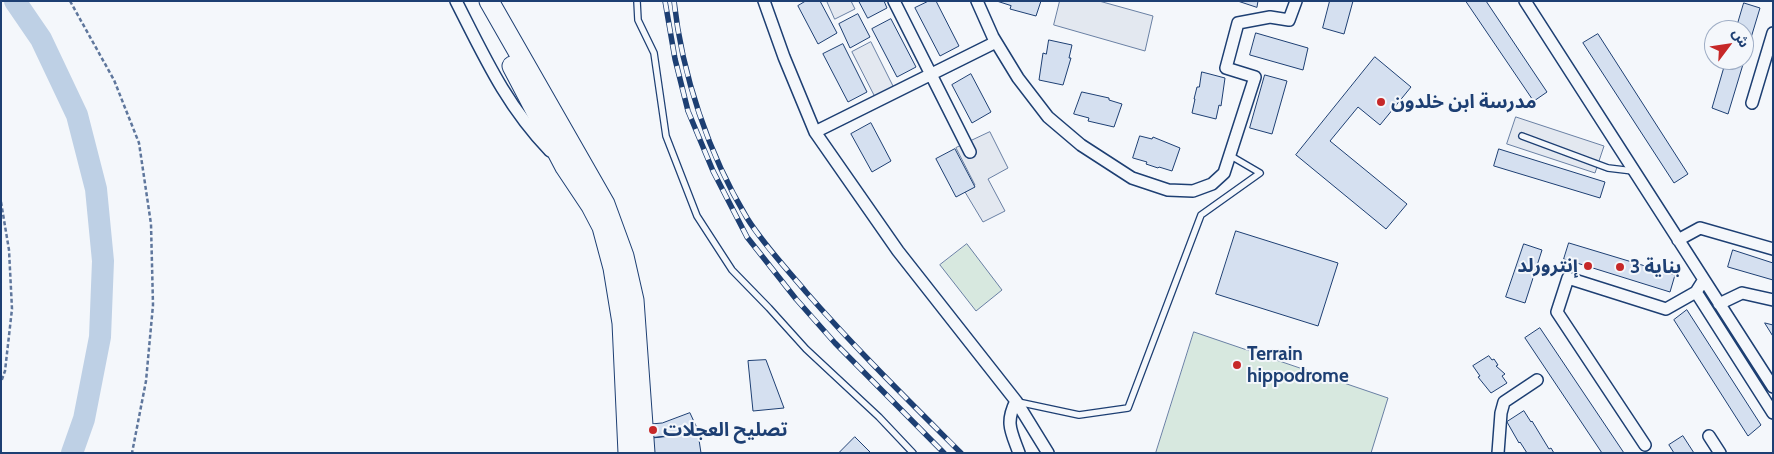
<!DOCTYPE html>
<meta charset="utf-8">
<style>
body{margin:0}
#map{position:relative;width:1774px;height:454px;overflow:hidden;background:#f4f7fb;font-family:Cabin,"Noto Sans Arabic",sans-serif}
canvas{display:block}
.frame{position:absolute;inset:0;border:2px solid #1d3f73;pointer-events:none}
.north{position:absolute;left:1704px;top:20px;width:50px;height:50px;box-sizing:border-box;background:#f4f7fb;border:1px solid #9eadc5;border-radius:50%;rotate:59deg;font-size:14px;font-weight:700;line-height:20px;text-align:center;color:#1d3f73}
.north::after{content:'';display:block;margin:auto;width:18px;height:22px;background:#c62828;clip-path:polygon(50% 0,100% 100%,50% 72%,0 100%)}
</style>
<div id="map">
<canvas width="1774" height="454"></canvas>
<div class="frame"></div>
<div class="north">ش</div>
</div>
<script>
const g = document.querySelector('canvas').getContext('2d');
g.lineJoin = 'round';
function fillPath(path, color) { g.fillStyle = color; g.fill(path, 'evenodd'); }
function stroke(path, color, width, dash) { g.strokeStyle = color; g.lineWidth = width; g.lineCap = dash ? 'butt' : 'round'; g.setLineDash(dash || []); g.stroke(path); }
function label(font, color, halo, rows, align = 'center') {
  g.font = font + ' Cabin,"Noto Sans Arabic",sans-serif'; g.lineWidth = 4; g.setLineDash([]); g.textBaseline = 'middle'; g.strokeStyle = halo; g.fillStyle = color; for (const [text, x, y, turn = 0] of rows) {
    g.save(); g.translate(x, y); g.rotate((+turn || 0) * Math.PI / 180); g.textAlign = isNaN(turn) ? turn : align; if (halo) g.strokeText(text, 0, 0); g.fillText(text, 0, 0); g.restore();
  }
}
const green = new Path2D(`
 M967,244L1002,290L976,311L940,265Z
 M1194,332L1388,398L1371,453H1156Z`);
const parking = new Path2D(`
 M827,1H851L855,9L835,19Z
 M1060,1H1099L1153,16L1145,51L1054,25Z
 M871,42L896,92L877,101L852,52Z
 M1516,117L1604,146L1595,173L1507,144Z
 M990,132L1008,168L988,179L1005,211L983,222L965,192L975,185L956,148Z`);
const river = new Path2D(`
 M15,1L41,39L77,115L96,189L103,261L100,337L84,419L72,453`);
const building = new Path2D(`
 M806,1H820L837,33L818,44L798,6Z
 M859,1H884L887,8L868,18Z
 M929,1H936L959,46L940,56L915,8Z
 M997,1H1041L1036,16L1010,9L1011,6Z
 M1238,1H1258L1257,7Z
 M1330,1H1353L1344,34L1323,28Z
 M1466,1H1486L1547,92L1534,101Z
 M1744,3L1760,8L1728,114L1712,108L1726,60H1744V30H1736Z
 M858,14L870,37L850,48L839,24Z
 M891,19L916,67L897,77L872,29Z
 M1256,33L1308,48L1303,70L1250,55Z
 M1598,34L1688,174L1674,183L1583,43Z
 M1049,40L1072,45L1069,58H1071L1063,85L1039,80L1043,53L1046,54Z
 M843,44L867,92L848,102L823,54Z
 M1375,57L1411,87L1380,125L1358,107L1330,141L1407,204L1386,229L1296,155Z
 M1202,72L1225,78L1221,106L1219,105L1216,119L1192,113L1195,99H1194L1197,87H1199Z
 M971,74L991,112L972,123L952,85Z
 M1265,75L1287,81L1272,134L1250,128Z
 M1082,92L1109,98V100L1122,104L1114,127L1088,121L1089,118L1074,114Z
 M871,123L891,161L872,172L851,134Z
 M1140,136L1152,139L1153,137L1180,148L1172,171L1159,167L1158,168L1146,164L1147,162L1133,158Z
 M955,149L975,187L956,197L936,159Z
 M1499,149L1605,182L1600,198L1494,166Z
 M1236,231L1338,263L1318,326L1216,294Z
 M1569,243L1675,275L1670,292L1564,259Z
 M1524,244L1542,250L1525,303L1506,297Z
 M1733,250L1773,263V280L1728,267Z
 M1687,310L1761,425L1748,436L1674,320Z
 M1765,323L1773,325V336Z
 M1540,328L1624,453H1602L1525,338Z
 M1489,356L1492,360L1494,359L1498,365L1496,366L1505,374L1502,376L1507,383L1491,393L1478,377L1480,376L1473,366Z
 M766,360L784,408L753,411L748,361Z
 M1524,411L1531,422L1532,421L1549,449L1551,448L1554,453H1527L1520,442L1519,443L1507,422Z
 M690,413L697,428L690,434L652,438L651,424L662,423Z
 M698,433L701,453H654L652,438Z
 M1683,436L1694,453H1674L1669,445Z
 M855,437L871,453H839Z`);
const path = new Path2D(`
 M70,1L114,80L139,143L151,224L153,305L146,381L132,453
 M1,202L9,250L12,309L5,371L1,382`);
const service = new Path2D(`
 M637,1L638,20L654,53L666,136L697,216L732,270L769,308L806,349L879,417L913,453
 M1522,136L1608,168L1633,171
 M1018,402L1079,415L1128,408L1201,215L1260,173L1231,156`);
const minor = new Path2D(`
 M456,1C485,58 506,105 550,151
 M764,1L784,57L815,132L898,251L1016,401L1048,453
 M894,1L970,152
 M977,1L993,37L1018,78L1048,117L1081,145L1132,178L1168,190L1193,191L1212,184L1224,173L1255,77L1226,68L1238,23L1270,17L1289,20L1296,1
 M1525,1L1773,387
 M1752,103L1773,33
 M815,132L996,42
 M1678,240L1700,228L1773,249
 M1696,292L1773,413
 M1719,304L1742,293L1773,300
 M1016,401C1005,423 1011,431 1019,453
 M1709,436L1720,453
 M1645,445L1557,312L1568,278L1666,309L1696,292L1703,281
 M1498,453L1501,413L1504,402L1537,380`);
const trunk = new Path2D(`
 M489,1L605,204L624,256L634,300L645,453
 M512,66L565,167L591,206L602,227L613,268L622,323L628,453`);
const rail = new Path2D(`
 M665,1L675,59L688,111L713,171L747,237L796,299L835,343L944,453
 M674,1C682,75 709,155 747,218C764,245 786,268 806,292C855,348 908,400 961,453`);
const markers = [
 [1381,102,5,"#c62828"],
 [1588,266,5,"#c62828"],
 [1620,267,5,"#c62828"],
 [1237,365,5,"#c62828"],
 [653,430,5,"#c62828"]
];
const poiNames = [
 ["مدرسة ابن خلدون",1391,102],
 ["إنترورلد",1578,266,"right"],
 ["بناية 3",1630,267],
 ["Terrain",1247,354],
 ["hippodrome",1247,376],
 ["تصليح العجلات",663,430]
];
fillPath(green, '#d7e8df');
stroke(green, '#687fa3', 1);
fillPath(parking, '#e3e8f0');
stroke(parking, '#687fa3', 1);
stroke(river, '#bed0e5', 22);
fillPath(building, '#d5e0f0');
stroke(building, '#1d3f73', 1);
stroke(service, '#1d3f73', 8);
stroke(minor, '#1d3f73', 14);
stroke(trunk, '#1d3f73', 21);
stroke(path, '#5e769c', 2.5, [4, 2.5]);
stroke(service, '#f4f7fb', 5.5);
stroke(minor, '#f4f7fb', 11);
stroke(trunk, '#f4f7fb', 19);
stroke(rail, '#1d3f73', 5.5);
stroke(rail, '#f4f7fb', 4, [11]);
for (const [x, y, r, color] of markers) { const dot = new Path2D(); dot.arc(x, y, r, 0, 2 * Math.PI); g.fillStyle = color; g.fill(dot); stroke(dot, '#f4f7fb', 2); }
label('bold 19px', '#1d3f73', '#f4f7fb', poiNames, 'left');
</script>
